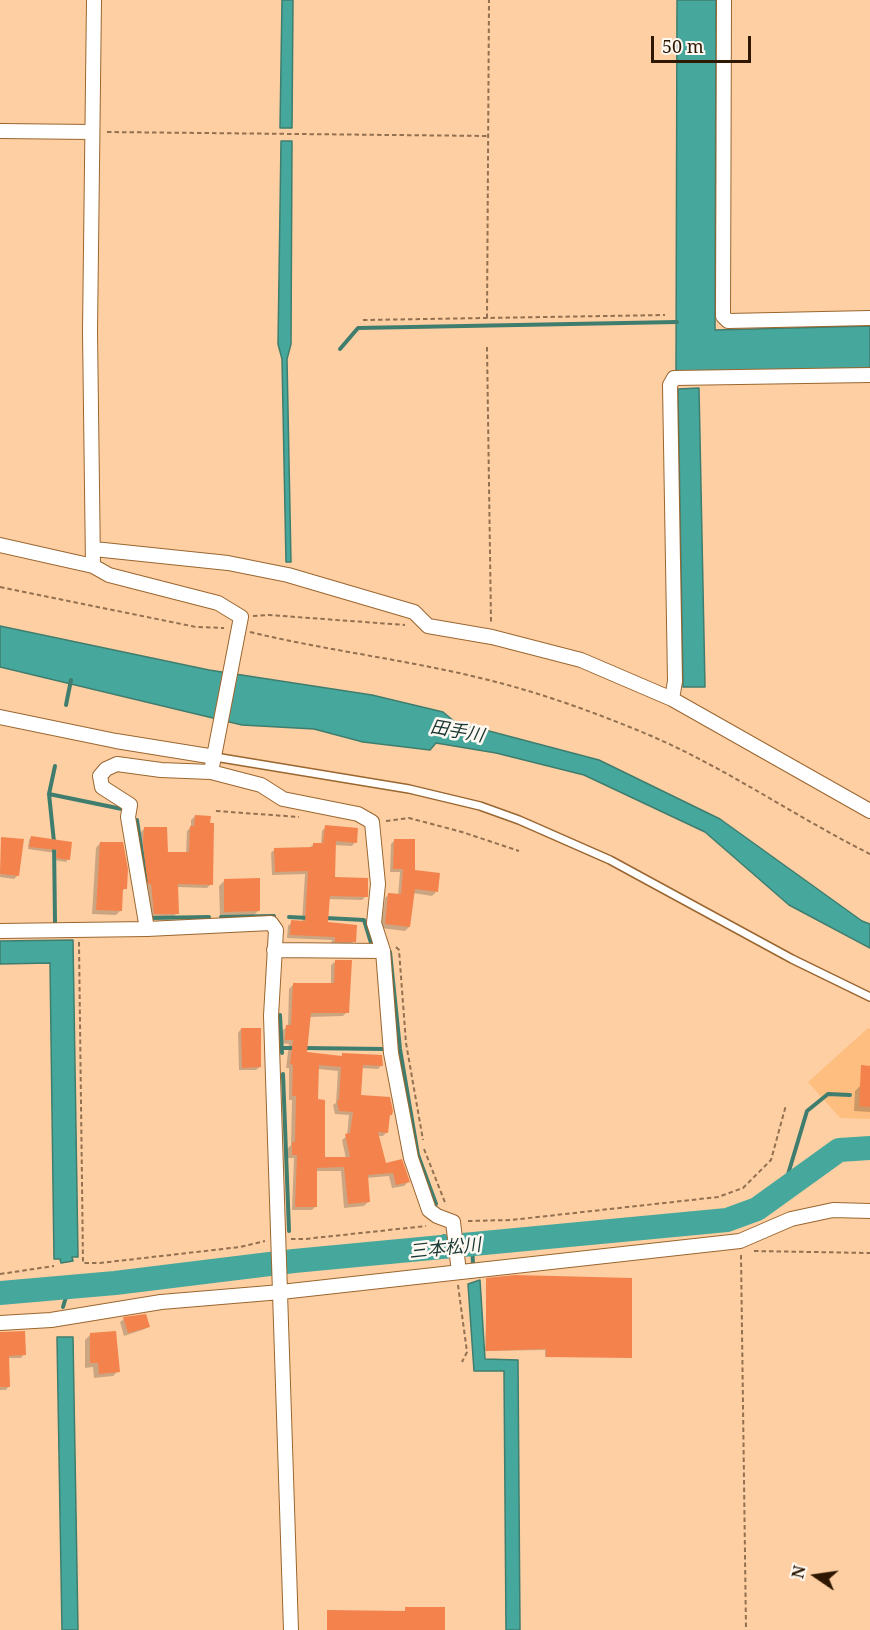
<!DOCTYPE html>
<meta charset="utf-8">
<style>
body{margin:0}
#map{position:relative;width:870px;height:1630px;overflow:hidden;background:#fecfa3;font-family:"Noto Serif",serif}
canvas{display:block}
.north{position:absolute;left:786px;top:1546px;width:60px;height:60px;-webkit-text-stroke:4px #fff9f3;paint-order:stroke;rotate:283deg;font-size:16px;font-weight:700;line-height:24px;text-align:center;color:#2e1802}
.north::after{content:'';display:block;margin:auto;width:21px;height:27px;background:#2e1802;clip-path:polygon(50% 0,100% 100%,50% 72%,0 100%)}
.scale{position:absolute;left:651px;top:36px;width:100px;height:27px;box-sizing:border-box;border:3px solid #2e1802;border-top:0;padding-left:8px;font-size:18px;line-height:21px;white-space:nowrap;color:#2e1802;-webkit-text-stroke:4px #fff9f3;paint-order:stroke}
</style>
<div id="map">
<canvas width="870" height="1630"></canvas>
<div class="north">N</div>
<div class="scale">50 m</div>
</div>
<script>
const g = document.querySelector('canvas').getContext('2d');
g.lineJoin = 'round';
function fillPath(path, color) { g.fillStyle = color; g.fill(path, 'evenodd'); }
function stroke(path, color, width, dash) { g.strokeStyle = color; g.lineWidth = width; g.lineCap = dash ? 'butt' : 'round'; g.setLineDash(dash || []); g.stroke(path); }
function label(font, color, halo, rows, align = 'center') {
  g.font = font + ' "Noto Serif","Noto Sans JP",serif'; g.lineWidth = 5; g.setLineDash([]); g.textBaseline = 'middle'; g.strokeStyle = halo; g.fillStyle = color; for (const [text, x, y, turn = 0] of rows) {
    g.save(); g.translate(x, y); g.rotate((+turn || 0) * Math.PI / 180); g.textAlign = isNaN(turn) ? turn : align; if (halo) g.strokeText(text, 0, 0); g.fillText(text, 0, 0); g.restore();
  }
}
const built = new Path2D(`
 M868,1028L870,1029V1119L840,1118L808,1082Z`);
const water = new Path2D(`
 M282,0H293L292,128H280Z
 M677,0H716L715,330L870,326V368L676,372Z
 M281,141H292L291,344L287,359L291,562H286L282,359L278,344Z
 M699,388L705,687H683L678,389Z
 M0,626L209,670L372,695L443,712L455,722L599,760L720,819L862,921L870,924V948L789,905L705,832L584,775L496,753L436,743L430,750L363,742L314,729L242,725L0,667Z
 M73,940L78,1257H72L73,1261L61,1263L60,1259H54L50,963L0,964V941Z
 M480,1280L485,1359L518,1360L520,1630H506L504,1371H474L468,1284Z
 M57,1337H73L78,1630H62Z`);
const shadow = new Path2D(`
 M195,816L211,884L207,888L177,887V913L173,917H150L148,887H145L143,874L140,847L141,832L145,828L166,853L186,854L187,831L191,827V820Z
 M326,827L355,842L352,846L334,845L333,879L366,896L362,900L328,899L326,924L354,941L350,945L331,944L332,940L287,938L288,926L292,922H302L305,874L272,875L271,853L275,849L309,848L314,844H321L322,831Z
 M31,837L71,843L68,859L66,862L54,860L55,853L28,849L29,840Z
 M2,838L18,875L14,879L0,877Z
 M395,840L413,871L436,892L432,896L413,893L409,927L405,931L381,928L385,898L389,894L398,896L400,872H390L391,844Z
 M100,843L125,888L121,893V910L116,915L92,914L96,848Z
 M225,880L258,911L253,916H220L219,886Z
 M336,961L347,1012L343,1016L309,1017L305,1053L340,1057L343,1055L382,1065L378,1069L362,1068L360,1096L391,1115L388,1117L387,1132L383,1136H378L385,1164L408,1182L404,1186L392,1188L389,1176L366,1178L368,1202L364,1206L344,1208L341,1171H315L316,1206L312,1210H292L294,1158H288V1148L291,1145L292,1100H289V1068H286L289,1044L281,1043L283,1030L288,1026L289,989L294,984L331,985V965ZM318,1069L338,1071L336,1103L333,1105L335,1114L349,1115L347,1136L342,1140L346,1159H324L317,1101Z
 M241,1029L260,1067L256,1070H239L238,1033Z
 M870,1065V1112L854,1111L855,1091L861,1085Z
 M487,1280L631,1357H545V1350L485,1351Z
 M124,1319L148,1326L145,1329L124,1336L120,1322Z
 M0,1333L24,1354L21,1358H8L9,1386L6,1390H0Z
 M90,1335L118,1371L113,1376L94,1378L93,1367L85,1368V1340Z`);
const stream = new Path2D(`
 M340,349L358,328L677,322
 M66,705L71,680
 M55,766L49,794L54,842L55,922
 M49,794L122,809
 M137,820L146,881
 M150,916L151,918L209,917
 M221,917L274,916
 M289,917L309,918
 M326,918L364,920L371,943
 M390,952L400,1049L418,1155L436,1204
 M280,1015L282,1053
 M282,1048H297
 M304,1048L384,1049
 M283,1074L289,1231
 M783,1191L807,1111L828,1094L850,1095
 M444,1236L446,1246
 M472,1244L473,1264
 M293,1251L294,1261
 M63,1307L69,1287`);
const river = new Path2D(`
 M0,1293L115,1283L294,1261L727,1220L757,1209L839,1150L870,1148`);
const building = new Path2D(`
 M195,815L211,816L210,823H214L213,885L178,884L179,914H154L151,884H148L146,870L143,843L144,827H167L168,852H189L190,826H194Z
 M325,825L358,828L357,843L336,841L335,877L368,878V897L330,896L328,922L357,925L356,942H335V937L290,935L291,920L305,921L308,871L275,872L274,848L313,847V843H323Z
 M31,836L72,842L70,860L56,858L57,850L29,847Z
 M1,837L24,839L19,876L0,874Z
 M394,839H415V870L440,873L438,892L415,889L410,927L385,924L388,893L401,894L403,869H393Z
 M100,842H123L128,869L127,889H123L122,911L96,910Z
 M260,878V911L224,912V879Z
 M335,960H352L349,1013H311L307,1052L342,1056V1053L382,1055L383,1066L363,1065L361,1095L390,1097L393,1111L392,1115H390L388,1133L378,1132L386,1163L402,1159L410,1182L396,1185L393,1173L368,1175L370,1202L348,1204L344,1167L317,1168V1207H295L297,1155H292V1142H295L296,1096H292L293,1065L290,1064L293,1040H285L286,1025H291L293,983H334ZM319,1065L341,1067L339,1100H337L339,1111L353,1112L350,1133L345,1134L350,1157H325V1100L318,1099Z
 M241,1028H261V1067L242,1068Z
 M861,1065L870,1066V1107L859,1106Z
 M515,1275L632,1278V1358L546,1357V1349L486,1351V1278Z
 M146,1314L150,1327L128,1333L123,1317Z
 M25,1331L26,1355L9,1356L10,1387H0V1332Z
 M116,1331L120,1372L99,1374L98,1363H90V1333Z
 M405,1607H445V1630H327V1610L405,1611Z`);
const path = new Path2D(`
 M107,132L488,136
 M487,318L489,0
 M363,320L665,315
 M487,347L491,622
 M0,587L196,627L224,628
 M253,616L269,615L405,625
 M250,632C333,652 418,661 500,683C546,695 593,712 637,730C719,763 792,815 870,854
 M216,811L299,817
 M386,821L409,818L462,832L519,851
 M79,942L83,1263H100L240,1247L265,1241
 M396,947L399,950L406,1043L423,1140
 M424,1149L446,1205
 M468,1221L511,1220L718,1197L743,1188L771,1160L786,1105
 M291,1239H305L426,1226
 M754,1251L870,1253
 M741,1255L746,1630
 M0,1274L54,1266
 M458,1285L467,1352L462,1362`);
const service = new Path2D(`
 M215,757L409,789L480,806L519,820L610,860L792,959L870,997`);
const minor = new Path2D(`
 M94,0L90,331L93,566L109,575L218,603L241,617L211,772
 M724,0L723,316L728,321L870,318
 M0,131L92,132
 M0,545L93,566
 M94,549L228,563L288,575L414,612L428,626L492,637L581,660L672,699L870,811
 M672,699L675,681L670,385L674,378L870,375
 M0,717L116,741L215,757
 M147,929L128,817L130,805L102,787L100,776L106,769L117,764L161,770L211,772L261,785L283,799L358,814L372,822L378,884L374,923L383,951L391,1053L411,1158L429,1210L437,1216L453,1222L459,1272
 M0,931L147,929L271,923L276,930L271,1016L291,1630
 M274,950L383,951
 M0,1323L51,1320L161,1302L281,1292L740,1241L791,1219L833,1210L870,1211`);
const waterNames = [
 ["田手川",457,732,10],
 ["三本松川",445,1249,-6]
];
fillPath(built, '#febe80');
fillPath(water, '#46a89c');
stroke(water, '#3f7d6e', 1.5);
fillPath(shadow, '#0003');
stroke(stream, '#3f7d6e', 4);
stroke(river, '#46a89c', 24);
fillPath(building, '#f3824d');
stroke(service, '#9b662f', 10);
stroke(minor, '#9b662f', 16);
stroke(path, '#927050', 2, [4.5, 3]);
stroke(service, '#fff', 7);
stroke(minor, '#fff', 14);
label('italic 18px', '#1a3834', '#fff9f3', waterNames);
</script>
